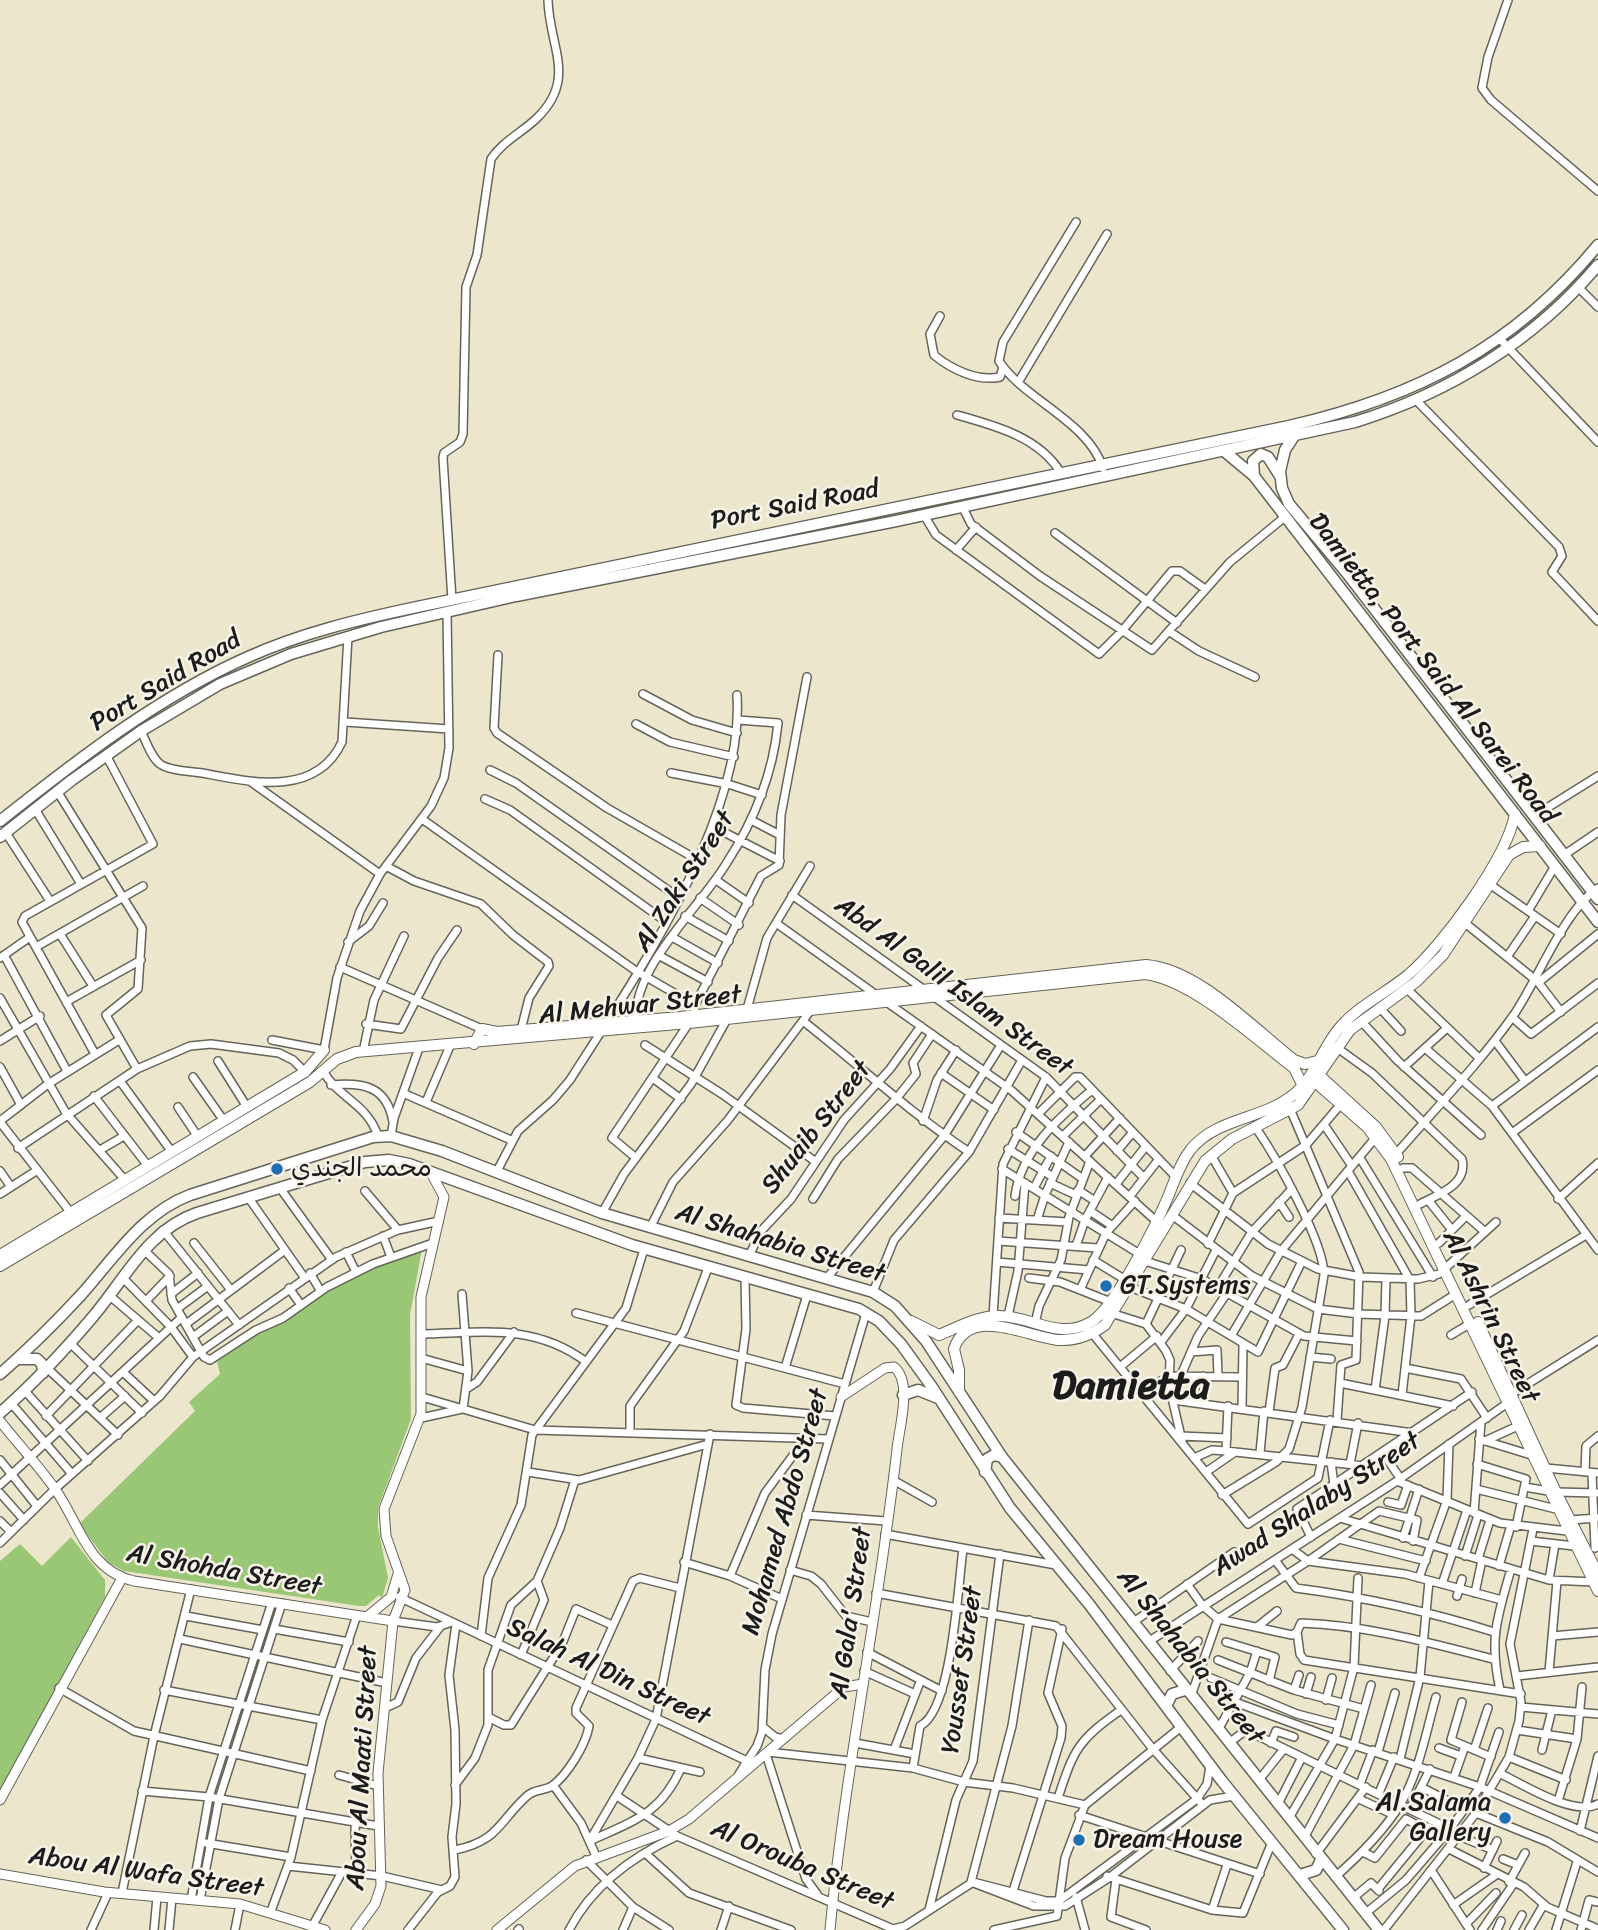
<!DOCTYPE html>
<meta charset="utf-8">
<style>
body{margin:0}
canvas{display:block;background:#ece7cc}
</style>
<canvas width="1598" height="1930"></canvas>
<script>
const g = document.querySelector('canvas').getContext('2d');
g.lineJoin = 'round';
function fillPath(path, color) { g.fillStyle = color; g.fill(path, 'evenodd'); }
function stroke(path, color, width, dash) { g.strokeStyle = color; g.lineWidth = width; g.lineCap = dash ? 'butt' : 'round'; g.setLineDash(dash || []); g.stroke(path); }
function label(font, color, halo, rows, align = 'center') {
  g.font = font + ' Sriracha,"Playpen Sans Arabic",sans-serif'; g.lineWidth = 5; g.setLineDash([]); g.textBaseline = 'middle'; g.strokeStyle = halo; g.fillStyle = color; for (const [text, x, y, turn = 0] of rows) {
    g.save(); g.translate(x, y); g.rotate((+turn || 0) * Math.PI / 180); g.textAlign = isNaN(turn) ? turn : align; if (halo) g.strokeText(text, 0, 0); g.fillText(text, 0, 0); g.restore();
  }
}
const green = new Path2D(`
 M422,1249L410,1315L411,1419L378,1508V1527L388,1578L382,1598L379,1595L366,1606H359L124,1571L108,1562L79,1524L195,1411L189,1402L220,1374L216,1357C283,1315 347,1275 422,1249Z
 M71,1537L105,1580V1597L0,1791V1561L20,1544L42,1566Z`);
const minor = new Path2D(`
 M1508,0L1488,57L1482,88L1491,100L1598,191
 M1076,222L1003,342L999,361C1024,400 1088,421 1103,468
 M1578,287L1598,307
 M940,316L930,334L934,355C951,369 977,382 1000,377L1003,367
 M1500,339L1598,442
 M1019,381L1107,234
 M1416,400L1559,547L1562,556L1552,572L1598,621
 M957,415C996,426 1039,437 1061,473
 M962,506L971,524L1040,576L1152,650L1230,562L1286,516
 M924,515L936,535L1099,654L1122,631L1172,571H1180L1205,589
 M1055,533L1177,623
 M956,550L976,527
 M452,600L443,458L444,453L460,442L463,434L466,287L477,255L491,159C502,142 521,133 536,119C578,79 549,47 548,0
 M1170,632L1199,651L1255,677
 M498,655L494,728L497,733L607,808L696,859
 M643,694L692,720L737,733
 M345,722L449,729
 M636,724L670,742L734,757
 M141,731C146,741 151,757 160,764C170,771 190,771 202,773C250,782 316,798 342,742L348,636
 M490,770L516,783L678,897
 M671,773L728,784L762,795
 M251,782L380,874
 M57,791L142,928L138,989L106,1015L137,1069
 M485,799L510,810L665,921
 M35,809L81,884
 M1534,816L1598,776
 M422,819L636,971L695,1005
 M751,820L778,834
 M712,826L780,861
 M6,833L50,901
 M1564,855L1598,832
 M386,866L414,881L481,904L513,935L548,962L549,966L529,998L521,1030
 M716,880L749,903
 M1488,883L1561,934
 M792,895L1046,1077L1144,1178
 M700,898L739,925
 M1528,911L1555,866
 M685,916L729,941
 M776,923L875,994
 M1465,923L1538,982L1561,1012
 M60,934L93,986
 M672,937L718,963
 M348,942L369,926L383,903
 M36,947L143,886
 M4,955L67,1071
 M660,956L708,982
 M1507,957L1535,916
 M0,958L30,937
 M340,967L482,1029
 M1539,982L1598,934
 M1407,989L1479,1058
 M0,998L66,1113L125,1180
 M885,1001L1011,1090L1156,1221
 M66,1002L141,960
 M1380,1008L1401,1031
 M747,1009L767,938L810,866
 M694,1015L695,1005L761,876L779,865L781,815L807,677
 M1512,1017L1531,1034L1598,983
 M636,1020C633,967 700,907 726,864C754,821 773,775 778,723L738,720
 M803,1021C859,1065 910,1113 969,1152
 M1361,1021L1398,1061L1481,1135
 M366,1024L401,1029L438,958L457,930
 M272,1040L324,1050L337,978L360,911L380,874L431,806L444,778L449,748L447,612
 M0,1041L40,1016
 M1495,1041L1525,1081
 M645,1045L722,1094L816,1162
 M1336,1047L1372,1073L1462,1159C1468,1185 1439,1194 1420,1204
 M1425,1048L1492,1106L1598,1250
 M363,1052L374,1000L404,936
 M95,1054L22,922L25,916L153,844L106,755
 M218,1061L247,1107
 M0,1067L21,1105
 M1404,1067L1447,1028
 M323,1071C339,1099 367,1103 378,1136
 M941,1073L994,1110
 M193,1077L224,1121
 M654,1079L681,1099
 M120,1081L172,1152
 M331,1085C363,1082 387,1086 393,1122
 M405,1094L511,1140
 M94,1096L148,1166
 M426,1102L450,1046
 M1492,1106L1598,1027
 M178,1107L198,1137
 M1291,1111L1359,1272L1356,1360L1341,1365L1337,1420
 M1038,1114L1075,1077H1080L1176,1177
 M0,1121L48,1084L119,1040
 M923,1121L937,1080L956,1050
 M0,1122L71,1213
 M1325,1126L1352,1166
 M1016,1132L1083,1179
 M1512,1133L1598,1070
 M391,1136L394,1118L419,1048
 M1063,1136L1101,1099
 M18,1148L137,1069L190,1046L211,1044L279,1053L293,1060L305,1072
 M1008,1149L1053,1177
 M100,1150L124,1136
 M1117,1151L1133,1132
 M1396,1154C1435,1109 1478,1065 1513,1016C1538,980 1564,910 1598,888
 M1211,1155L1233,1193
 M1085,1156L1120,1118
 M636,1158L612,1138L689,1023
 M1360,1158L1433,1277
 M1403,1168H1412L1484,1231
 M1002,1169L1138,1253
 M0,1171L11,1187
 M1348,1171L1410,1280L1411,1316L1402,1395
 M496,1173L518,1131L553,1100L570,1080C635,978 745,819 737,695
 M1050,1183L1076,1195
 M1190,1183L1268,1244L1318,1269L1361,1277L1418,1279L1439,1274L1496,1222
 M1116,1184L1146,1146
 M280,1188L332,1260
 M1034,1188L1051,1156
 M1078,1190L1095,1201
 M365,1191L398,1230
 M0,1194L36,1171
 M1015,1196C1021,1151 1059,1117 1092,1090
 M1130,1196L1159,1159
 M248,1197L304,1277
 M813,1199L838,1159L896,1099L916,1074L913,1063L932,1034
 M1558,1199L1598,1163
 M1428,1200L1452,1230
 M1279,1202L1289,1217
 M1090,1211L1111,1225
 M602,1213L624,1174L691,1084L727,1019
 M1172,1215L1252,1276L1318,1309L1359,1314L1421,1316L1456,1294
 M999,1218L1068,1222
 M1037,1220L1045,1195L1069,1142
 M650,1228L673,1182L728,1120L811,1010
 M163,1230L239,1325
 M383,1236L391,1257
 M998,1241L1098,1248
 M194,1243L231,1290
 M1439,1243L1466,1216
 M1208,1244L1233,1193L1306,1145L1341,1104
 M1076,1246L1085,1220L1108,1177
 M144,1250L169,1274L172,1300L204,1357L210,1360L256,1330L283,1318L327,1287L373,1264L433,1243
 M346,1252L356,1272
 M749,1256L761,1231L791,1199L844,1120L890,1069L921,1026
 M1093,1260L1124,1279
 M1145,1261L1202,1279L1304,1336L1357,1341
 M997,1262L1089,1270
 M310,1273L320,1290
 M745,1278L746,1329L736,1405L743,1408L835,1416
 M1029,1278L1060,1282L1111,1302
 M124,1279L171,1327L193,1357
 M826,1279L944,1136L1001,1045
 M1130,1287L1186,1309L1258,1352L1302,1261
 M1218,1287L1251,1233L1292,1189
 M289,1288L301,1305
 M1080,1290L1106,1233L1135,1201
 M873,1292L894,1240L969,1152L1022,1060
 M171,1294L198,1273
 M462,1294L468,1371L463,1409
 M110,1296L159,1338
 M146,1301L170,1276
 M1469,1305L1586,1235
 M177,1309L208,1286
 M576,1313L845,1384
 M1114,1314L1146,1324L1166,1351L1170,1360L1169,1385L1182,1441
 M993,1316L1003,1164L1046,1077
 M1008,1316L1018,1271L1025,1183
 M186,1324L285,1250
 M1035,1324L1039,1306L1061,1260L1069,1217L1090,1161
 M1146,1324L1181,1250
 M1092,1333L1248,1524L1318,1478L1330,1420
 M421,1334C482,1333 533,1323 585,1361
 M1451,1335L1471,1323
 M1231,1336L1281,1251L1376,1137
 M193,1337L228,1311
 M1161,1342L1186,1309L1216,1250
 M70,1343L142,1413
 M1191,1352L1217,1350L1218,1376
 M1310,1357L1331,1359
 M421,1358L468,1371
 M1120,1367L1157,1336
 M47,1368L118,1435
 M785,1368L807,1295
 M1405,1368L1461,1379L1487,1418
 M123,1372L154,1401
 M1181,1375L1198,1336L1227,1293
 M1203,1376L1204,1403
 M1340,1383L1453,1406
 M466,1389L477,1382L514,1332
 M1375,1390L1385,1316L1386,1278
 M25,1391L88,1461
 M1513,1393L1598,1340
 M1142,1394L1168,1376L1241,1377
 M422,1397L535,1430L828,1439
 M1173,1400L1413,1433
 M11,1403L72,1474
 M1242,1408L1243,1345
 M1269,1412L1275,1368L1283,1365L1299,1334
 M46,1416L138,1320
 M100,1418L125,1396
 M421,1418L462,1409
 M630,1431V1406L684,1331L708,1268
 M1181,1436L1227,1438
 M1479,1439L1531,1455
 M1485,1441L1520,1425
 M1226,1451L1228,1406
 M1260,1453L1264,1411
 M1383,1453L1400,1478
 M1194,1458L1212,1450L1226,1451L1364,1466
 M0,1460L37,1506
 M1331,1462L1334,1485
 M1350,1464L1358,1423
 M1477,1464L1526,1479L1516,1527
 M1546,1468L1598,1473
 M528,1472L579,1480L708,1444
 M1206,1472L1235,1452
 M1585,1472L1586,1446L1598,1436
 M1592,1473L1595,1548
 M893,1480L932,1502
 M1397,1481L1500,1523L1567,1531
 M0,1485L182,1317
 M1525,1487L1548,1491
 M1476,1489L1556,1509
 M1556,1492L1598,1493
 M0,1493L24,1520
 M1222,1495L1276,1462L1289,1449L1302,1407L1324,1275C1324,1242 1276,1157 1256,1128
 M1388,1502L1401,1505L1408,1485
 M1474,1513L1481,1422
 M806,1515L886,1521
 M1340,1518L1549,1580L1594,1582
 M1570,1520L1597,1518
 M0,1521L11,1532
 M885,1534L1056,1565
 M1311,1537L1297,1509L1472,1392
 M1403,1538L1419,1489
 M1339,1539L1426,1561
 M1531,1541L1574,1546
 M0,1543L55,1489L160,1396L193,1357L336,1257L398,1230L439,1221
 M1292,1549L1308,1561L1405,1574L1502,1600
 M1465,1556L1478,1515
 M1478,1559L1490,1520
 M1275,1560L1296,1588C1364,1597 1428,1611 1494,1632
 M684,1562L730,1576L782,1599
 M1499,1566L1511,1525
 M790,1570L811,1576L821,1584L846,1616L872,1622
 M730,1576L765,1493L806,1438
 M1419,1578L1447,1500L1449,1444
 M1549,1580L1555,1544
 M1187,1584L1202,1605L1218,1619L1292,1635L1297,1632L1301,1623C1366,1625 1431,1643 1493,1659
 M1442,1584L1467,1510
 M876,1593L1056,1626L1152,1748L1203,1805
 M1475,1593L1482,1560
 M1457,1596L1462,1579
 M399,1597L747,1761
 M186,1616L263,1630
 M393,1621L437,1627L452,1622
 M1132,1623L1234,1552
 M1257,1627L1277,1611
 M274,1629L349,1642
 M1297,1632L1300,1654L1304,1660L1521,1694
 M481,1636L488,1578L521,1505L532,1435L626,1308L644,1249
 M1552,1636L1598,1632
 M180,1639L387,1683
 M1148,1642L1397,1481L1509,1402
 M1226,1642L1275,1657L1269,1681
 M867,1652L942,1691
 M521,1655L544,1600L537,1581
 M1218,1660L1294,1690L1364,1709
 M864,1671L915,1694
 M1170,1671L1198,1641
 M1549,1672L1557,1581
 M1517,1676L1598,1667
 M1211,1678L1297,1714L1339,1725
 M59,1688L134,1731L311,1771
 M164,1690L322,1720
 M1294,1690L1299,1675
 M1500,1690C1489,1639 1497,1618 1511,1569
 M1306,1694L1311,1677
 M1191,1696L1218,1619L1308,1561L1379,1511L1417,1520L1413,1541
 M1326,1700L1332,1678
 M1235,1702L1335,1739L1480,1787L1598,1838
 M1462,1702L1451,1740L1491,1757
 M1521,1707L1598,1714
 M385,1708L398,1702L416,1658L440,1627
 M490,1718L504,1725H511L562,1644L576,1609L612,1625
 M763,1727L775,1737L784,1739
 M1218,1730L1250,1673L1257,1651
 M1517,1730L1577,1739
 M855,1743L915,1754
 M1229,1743L1246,1730L1450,1829
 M1271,1743L1276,1731L1294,1737
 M1439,1748L1461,1756
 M894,1750L920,1682
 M1474,1750L1488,1708
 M1542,1750L1552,1710
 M768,1752L913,1768L964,1782L1013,1788L1085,1805
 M1378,1752L1395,1693
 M766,1754L806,1879L817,1894
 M1509,1757L1566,1780
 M638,1758L700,1772
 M1400,1759L1420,1677L1429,1581
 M913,1768L920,1726C952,1711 958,1585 963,1549
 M739,1774L757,1746L762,1732L765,1670L772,1634L866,1313
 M1501,1774C1524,1785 1574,1817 1598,1804
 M339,1775L378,1786
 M1454,1777L1465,1746
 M1259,1780L1283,1750
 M1360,1784L1373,1750
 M455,1785L475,1758L488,1725V1670L511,1605L537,1581L560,1528L575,1480
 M553,1785L581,1823L596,1856
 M1421,1787L1464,1809
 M142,1791L209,1797L378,1826
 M1379,1793L1394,1757
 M617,1796L677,1836L893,1929L905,1926L973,1882L1046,1901H1059L1197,1799L1207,1784L1210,1766
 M1058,1798C1074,1749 1078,1740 1121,1710
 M1359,1799L1392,1814
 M1558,1801L1577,1739L1582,1687
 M1278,1804L1301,1759
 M1410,1809L1430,1769
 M1476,1813L1548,1842L1598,1872
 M1079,1815L1260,1874
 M1289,1818L1335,1739L1354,1667L1358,1578
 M355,1823L356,1873
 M1580,1831L1598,1756
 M1459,1836L1493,1850
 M1304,1838L1354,1745L1371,1685
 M590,1840L638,1758L656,1719L710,1434
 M590,1841C633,1821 661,1814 681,1768
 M206,1843L291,1857
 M1449,1849L1524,1887L1547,1907L1598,1929
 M455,1850C499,1841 499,1821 527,1796C534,1789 544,1791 552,1786C567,1775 586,1745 589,1726L576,1713V1708L633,1581L640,1578L680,1588
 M1363,1852L1375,1858L1406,1819L1442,1839
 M645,1853L689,1893L791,1930
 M1316,1854L1366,1787
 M1503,1859L1518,1865
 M586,1860L633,1907L669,1930
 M288,1866L382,1876L442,1890
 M1484,1868L1497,1841
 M1431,1870L1470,1930
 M1107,1876L1212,1910L1243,1913L1272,1842
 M1335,1877C1359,1856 1383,1832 1400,1805C1419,1773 1426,1732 1436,1697
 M1116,1879L1111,1917L1146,1930
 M971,1882L1034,1906H1065L1110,1877L1210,1800L1234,1796
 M971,1882L1012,1726L1029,1620
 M1509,1882L1525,1853
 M1378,1889L1429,1827
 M1013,1891L1061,1738L1062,1726L1048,1693L1062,1629
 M122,1893L154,1736L191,1589
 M1076,1897L1085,1930
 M1353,1898L1371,1883L1379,1891
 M191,1900L209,1797L272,1602
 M200,1900L219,1799L282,1603
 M1453,1905L1496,1875
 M929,1910L956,1800L973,1761L1000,1554
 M1212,1910L1227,1865
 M271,1911L291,1857L322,1720L357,1615
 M1366,1913L1406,1880L1450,1829L1480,1787L1499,1732
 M1466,1924L1496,1893
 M313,1925L342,1872
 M91,1930L108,1893
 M154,1930L157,1897
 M169,1930L172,1898
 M235,1930L240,1904
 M408,1930L438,1892L450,1886L455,1877L452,1837L456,1804L455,1730L449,1675L456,1624
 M518,1930L519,1929
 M569,1930C592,1886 633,1856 677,1836
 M623,1930L633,1907
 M721,1930L729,1906
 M994,1930L1057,1916L1065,1858L1085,1805L1181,1727
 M1384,1930L1476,1813L1509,1757L1519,1721L1521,1702L1510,1644L1533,1529
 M1482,1930L1514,1883
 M1497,1930L1501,1921
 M1514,1930L1522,1915
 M1529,1930L1544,1904
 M1556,1930L1577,1862
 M1581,1930L1589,1900L1598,1902`);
const tertiary = new Path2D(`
 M0,1421C18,1444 38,1465 55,1489C80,1524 87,1570 134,1581L393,1621
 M368,1616L391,1597L398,1574
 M0,1800L122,1578
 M0,1874L104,1892L240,1904L325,1930
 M356,1930L375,1904L381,1886L378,1773L393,1621L405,1590L386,1536L384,1509L421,1414V1297L444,1197L430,1171
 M497,1930L575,1866L669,1831L689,1819L844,1687L863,1684
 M830,1930C845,1769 879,1610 897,1449C899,1428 913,1382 894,1367L885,1368L841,1397`);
const secondary = new Path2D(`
 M474,1044L482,1029L497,1032L680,1017L1146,965C1198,969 1253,1028 1294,1060L1305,1064L1317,1061
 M1319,1075L1376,1127L1398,1157
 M1315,1082L1367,1127L1391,1159L1598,1591
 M0,1255L305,1072L324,1050
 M0,1266L310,1082L337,1059L356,1052L689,1023L1145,974C1193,980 1254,1038 1294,1068L1303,1086
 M911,1321L939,1335C959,1327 977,1316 999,1316C1033,1316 1058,1341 1091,1322C1115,1308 1156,1225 1168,1197C1175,1180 1180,1163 1191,1149C1218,1117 1262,1120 1293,1095C1315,1078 1322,1047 1341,1026C1360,1005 1386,993 1408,975C1443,945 1507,858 1515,814
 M1478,1322L1556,1492L1598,1574
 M959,1392V1370L954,1349C969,1304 1030,1338 1058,1340C1075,1341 1091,1335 1105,1325L1205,1161L1232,1139L1298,1105L1350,1030L1416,982L1443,955L1509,855L1523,847L1540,846`);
const trunk = new Path2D(`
 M1294,436L1285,450L1280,471L1282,488L1289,504L1346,572L1598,899
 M1224,451L1254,476L1598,922
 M1254,476L1253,461L1261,454L1268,457L1280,476
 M0,821C77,760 158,697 248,657C301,633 360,619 417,607L1289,426C1416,397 1514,347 1598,245
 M0,837L72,780L141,731L220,684L291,654L381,627L516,596L896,521L1355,422C1449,393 1534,341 1598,265
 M18,1359H37L42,1364L43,1373
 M0,1374C29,1349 55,1323 81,1295C114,1258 142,1213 190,1195L373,1137L391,1136L442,1151L602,1213L873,1292L895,1306L926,1341L1002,1457L1379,1930
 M903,1395L918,1390L938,1398
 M0,1413C33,1384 63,1352 91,1319C124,1281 147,1230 197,1213L365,1162L389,1160L409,1164L632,1245L859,1309L879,1321L901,1344L932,1387L1010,1508L1089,1604L1222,1781L1343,1930
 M985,1472L987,1459L994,1455L1002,1457
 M1166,1706L1172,1694L1185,1690
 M1300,1875L1316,1870L1321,1860`);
const markers = [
 [277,1169,7,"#1f6fb2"],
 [1106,1286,7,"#1f6fb2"],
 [1505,1818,7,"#1f6fb2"],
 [1079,1840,7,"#1f6fb2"]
];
const streetNames = [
 ["Port Said Road",795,506,-11],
 ["Damietta, Port Said Al Sarei Road",1432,669,52],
 ["Port Said Road",166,682,-31],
 ["Al Zaki Street",685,882,-57],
 ["Abd Al Galil Islam Street",953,987,36],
 ["Al Mehwar Street",640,1006,-6],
 ["Shuaib Street",817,1128,-52],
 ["Al Shahabia Street",780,1244,17],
 ["Al Ashrin Street",1490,1317,64],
 ["Awad Shalaby Street",1317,1505,-33],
 ["Mohamed Abdo Street",786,1512,-74],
 ["Al Shohda Street",224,1571,10],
 ["Al Gala' Street",852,1613,-82],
 ["Al Shahabia Street",1190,1657,51],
 ["Youssef Street",963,1670,-82],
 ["Salah Al Din Street",608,1673,25],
 ["Abou Al Maati Street",363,1768,-87],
 ["Al Orouba Street",802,1866,23],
 ["Abou Al Wafa Street",146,1873,8]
];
const poiNames = [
 ["محمد الجندي",291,1169],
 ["GT.Systems",1120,1286],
 ["Al.Salama",1491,1803,"right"],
 ["Gallery",1491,1833,"right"],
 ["Dream House",1093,1840]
];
const townNames = [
 ["Damietta",1131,1388]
];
fillPath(green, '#99c775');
stroke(minor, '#65635a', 10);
stroke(tertiary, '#65635a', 11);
stroke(secondary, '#65635a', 12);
stroke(trunk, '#65635a', 13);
stroke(minor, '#fff', 7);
stroke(tertiary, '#fff', 9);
stroke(secondary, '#fff', 10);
stroke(trunk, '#fff', 10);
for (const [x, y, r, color] of markers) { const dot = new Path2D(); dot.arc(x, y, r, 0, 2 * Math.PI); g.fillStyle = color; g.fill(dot); stroke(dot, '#f7f3e8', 2.5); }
label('26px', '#1c1c1c', '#f7f3e8', streetNames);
label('26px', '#1c1c1c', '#f7f3e8', poiNames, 'left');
label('bold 40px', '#1c1c1c', '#f7f3e8', townNames);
</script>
